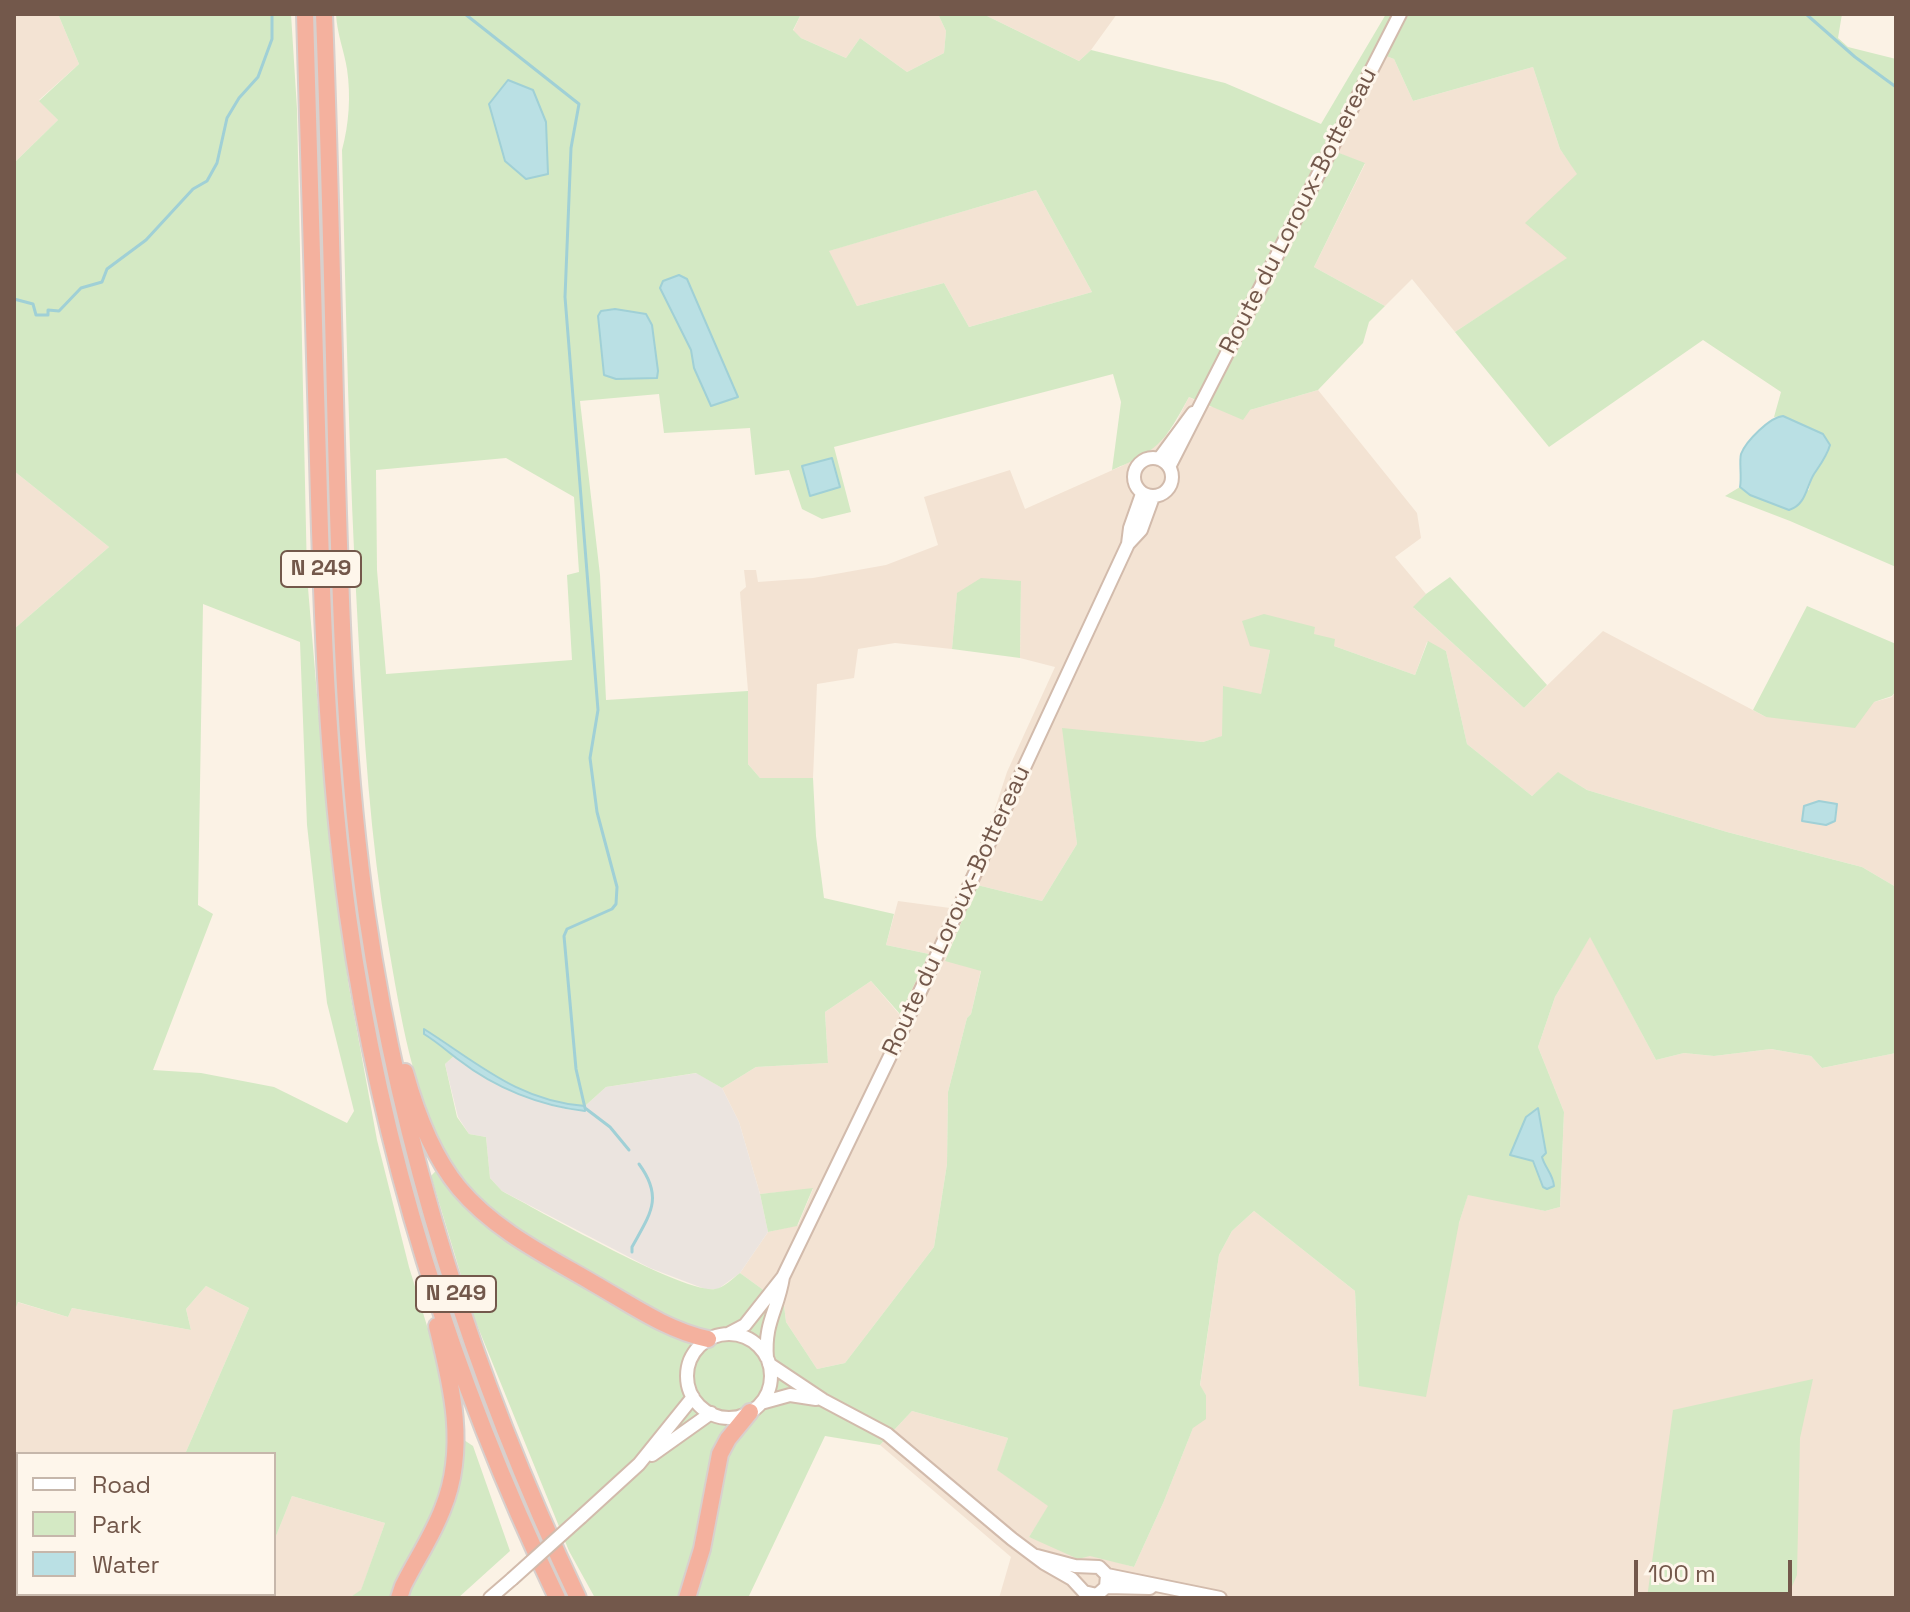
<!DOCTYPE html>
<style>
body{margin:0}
#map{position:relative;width:1910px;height:1612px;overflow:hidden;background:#fbf2e5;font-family:"Space Grotesk",sans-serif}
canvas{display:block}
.frame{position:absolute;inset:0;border:16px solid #73584b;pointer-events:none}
.legend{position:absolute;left:16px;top:1452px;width:260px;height:144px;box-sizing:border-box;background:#fef6eb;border:2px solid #c6b7ab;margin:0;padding:10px 14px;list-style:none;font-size:24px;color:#73584b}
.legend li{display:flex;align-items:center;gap:16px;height:40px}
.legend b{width:40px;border:2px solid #c6b7ab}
.scale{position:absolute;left:1634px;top:1560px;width:158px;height:36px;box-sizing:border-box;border:4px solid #73584b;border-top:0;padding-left:10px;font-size:24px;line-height:28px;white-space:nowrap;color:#73584b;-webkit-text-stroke:6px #fef6eb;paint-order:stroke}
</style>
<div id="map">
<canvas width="1910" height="1612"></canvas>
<div class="frame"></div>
<ul class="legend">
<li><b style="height:10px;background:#fff"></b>Road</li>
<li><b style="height:22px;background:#d4e9c4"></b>Park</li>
<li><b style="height:22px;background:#bae0e4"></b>Water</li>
</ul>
<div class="scale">100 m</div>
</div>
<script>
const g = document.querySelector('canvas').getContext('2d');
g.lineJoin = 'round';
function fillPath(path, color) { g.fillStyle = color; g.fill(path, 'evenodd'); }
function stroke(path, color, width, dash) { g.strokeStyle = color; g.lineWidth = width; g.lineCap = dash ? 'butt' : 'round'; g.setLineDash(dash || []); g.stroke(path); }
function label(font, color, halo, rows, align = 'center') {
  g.font = font + ' "Space Grotesk",sans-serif'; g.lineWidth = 6; g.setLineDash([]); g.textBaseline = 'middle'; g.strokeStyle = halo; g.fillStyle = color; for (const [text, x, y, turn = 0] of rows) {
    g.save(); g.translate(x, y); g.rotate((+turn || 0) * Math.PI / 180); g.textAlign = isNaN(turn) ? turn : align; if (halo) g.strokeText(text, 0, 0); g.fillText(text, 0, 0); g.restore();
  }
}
const residential = new Path2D(`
 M14,14H58L79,64L39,100L58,120L14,163Z
 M801,14H938L946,31L944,53L907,72L860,38L846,58L801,38L793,31Z
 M983,14H1117L1091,50L1079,61Z
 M1386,56L1394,59L1413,101L1533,67L1560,149L1578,174L1568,258L1455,332L1412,279L1385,306L1314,267L1365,164L1334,151Z
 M1036,190L1092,292L969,327L944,283L857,306L828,251Z
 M1318,390L1417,513L1421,538L1395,557L1426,594L1414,608L1524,708L1603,631L1766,717L1874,702L1892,697L1896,691V887L1862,867L1727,832L1587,790L1559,773L1532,796L1467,744L1446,651L1427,642L1415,675L1334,646L1313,634L1315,627L1270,650L1261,695L1223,736L1203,742L1063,729L1077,844L1042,901L977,885L945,960L981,970L971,1014L967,1018L948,1092L947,1164L934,1247L845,1363L817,1369L786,1322L784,1305L740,1273L768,1232L798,1225L813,1189L760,1194L739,1122L722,1088L756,1067L828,1063L825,1012L871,981L899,1014L929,954L886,945L898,901L950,908L986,836L1007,772L1055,667L1020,658L1021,581L957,594L952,649L895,643L858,649L854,678L817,684L813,778H760L748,764V691L740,592L746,587L744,570H756L758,582L813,578L886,565L938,545L924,497L1010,470L1025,509L1124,465L1172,430L1189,397L1206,406L1250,410Z
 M14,471L109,547L14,629Z
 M1590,936L1656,1060L1684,1053L1714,1056L1771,1049L1811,1056L1822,1068L1896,1053V1598H999L1011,1557L880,1445L912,1411L1008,1438L998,1470L1049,1506L1029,1537L1134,1567L1164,1501L1206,1395L1200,1386L1219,1255L1232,1231L1254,1211L1355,1291L1359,1386L1459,1223L1468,1194L1545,1211L1560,1207L1564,1112L1538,1047L1555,997Z
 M206,1286L249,1308L185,1454H18V1594H58L57,1598H14V1312L17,1302L68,1317L72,1308L191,1330L186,1309Z
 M292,1496L385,1523L361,1591L349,1598H251L253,1594H274V1541Z`);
const industrial = new Path2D(`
 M454,1056L523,1096L566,1109L584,1111L585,1106L606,1087L697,1073L722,1088L739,1122L760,1194L768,1232L740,1273L718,1289H705L650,1268L502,1191L490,1178L486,1137L469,1134L458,1117L445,1064Z`);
const green = new Path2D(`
 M58,14H291L297,109L307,576L330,849L349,987L377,1140L409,1267L435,1352L449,1430L473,1446L510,1551L458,1598H349L361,1590L385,1523L292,1496L274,1541V1454H185L249,1308L206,1286L186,1309L191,1330L72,1308L68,1317L18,1302L14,1312V629L109,547L14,471V163L58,120L39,101L79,64ZM203,604L300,642L307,825L327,1003L354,1111L347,1123L274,1087L201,1073L153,1070L213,914L198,905Z
 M336,14H801L793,30L801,38L846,58L860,38L907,72L944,53L946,31L938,14H983L1079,61L1091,50L1225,83L1321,124L1386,14H1842L1838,38L1848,47L1896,59V567L1790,521L1725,496L1740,487C1762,506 1782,495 1809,490L1811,479L1830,445L1823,434L1783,416L1774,417L1781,392L1703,340L1549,447L1455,332L1567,258L1525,223L1577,174L1560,149L1533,67L1413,101L1394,59L1386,56L1334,151L1365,163L1314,267L1385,306L1369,322L1363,343L1318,390L1250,410L1243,420L1189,397C1165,441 1160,450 1112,470L1121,402L1113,374L834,447L851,512L822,519L802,509L789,470L755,475L750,428L664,433L659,394L580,401L600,575L606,700L748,691V764L760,778H813L816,836L824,898L894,914L886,945L929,954L900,1014L871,981L825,1012L828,1063L756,1067L722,1088L696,1073L606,1087L585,1106C515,1101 481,1064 424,1030L425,1034L454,1056L445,1064L457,1117L469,1134L486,1137L490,1178L502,1191C538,1210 684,1294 715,1289C724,1288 733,1278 740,1273L784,1305L786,1322L817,1369L845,1363L934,1247L947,1164L948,1092L967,1018L971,1014L981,971L945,961L977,885L1042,901L1077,844L1062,728L1203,742L1222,736L1223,686L1261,694L1270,650L1250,646L1242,621L1264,614L1315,627L1314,634L1335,639L1334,646L1415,675L1428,641L1446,651L1467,744L1532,796L1558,772L1587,790L1727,832L1862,867L1896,887V1053L1822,1068L1811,1056L1771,1049L1714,1056L1684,1053L1656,1060L1590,937L1555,997L1538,1047L1564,1112L1560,1207L1545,1211L1468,1195L1459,1223L1426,1397L1359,1386L1355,1291L1254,1211L1232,1231L1219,1255L1200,1385L1206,1395V1419L1193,1428L1164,1501L1134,1567L1090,1556L1078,1559L1029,1537L1048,1506L997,1470L1008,1438L912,1411L880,1445L825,1436L748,1598H595L569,1551L473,1315L431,1176L448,1158C412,1091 401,1018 388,943C370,839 364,735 358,629C349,470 346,310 342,150C349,124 351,96 347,69C344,50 337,34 336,14ZM1036,190L1092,292L969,327L944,283L857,306L829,251ZM615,309L646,314L652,325L658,371L657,378H622L604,310ZM506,458L574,497L579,572L567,575L572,660L386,674L377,570L376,470Z
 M1450,577L1547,685L1524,708L1413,607L1426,594Z
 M981,578L1021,581L1020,658L952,649L957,593Z
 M1807,606L1896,644V691L1892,696L1874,702L1855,728L1766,717L1753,710Z
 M813,1188L797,1226L768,1232L760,1194Z
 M1813,1379L1800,1438L1797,1575L1787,1598H1647L1673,1410Z
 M58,1594H253L251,1598H57Z`);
const water = new Path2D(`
 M508,80L533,90L546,122L548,174L526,179L505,161L489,104Z
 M679,275L687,279L738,397L711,406L694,368L691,350L660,288L663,281Z
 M615,309L646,314L652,325L658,371L657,378L616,379L604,375L598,316L601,311Z
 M1783,416L1823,434L1830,445C1827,456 1820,465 1814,474C1806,487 1806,505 1789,510L1750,495L1740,487C1742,477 1739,462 1741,454C1746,441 1770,417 1783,416Z
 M832,458L840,487L810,496L802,466Z
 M1819,801L1837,804L1835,821L1826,825L1802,821L1804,806Z
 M424,1029C478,1063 518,1101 585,1106V1111C540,1106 495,1088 459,1060C447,1051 437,1042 424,1034Z
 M1538,1108L1546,1153L1542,1157C1545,1168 1553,1174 1554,1186L1547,1189L1543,1187L1533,1161L1510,1155L1526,1117Z`);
const stream = new Path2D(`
 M465,14L579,104L571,148L565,297L598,710L590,758L597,812L617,887L616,904L612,909L567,929L564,936L576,1069L585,1108L610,1127L629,1150
 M1806,14L1855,57L1896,87
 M14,299L33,304L36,315H48V310L59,311L81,288L102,282L107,269L146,240L193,189L207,181L217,163L227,118L239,98L258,77L272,39V14
 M632,1252V1247C650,1214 664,1198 639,1164`);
const secondary = new Path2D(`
 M1134 477a19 19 0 1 1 38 0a19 19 0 1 1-38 0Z
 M1159,459L1193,413
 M1169,467L1400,14
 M1128,544L1130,528L1142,494
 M728,1334L745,1325L783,1277
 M687 1376a42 42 0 1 1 84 0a42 42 0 1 1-84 0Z
 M767,1358C764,1322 778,1310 783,1277L892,1052L1128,544L1141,530L1153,497
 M769,1364L823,1400L887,1434L1012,1539L1044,1563L1072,1579L1084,1592L1097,1595L1106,1587L1107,1575L1099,1567L1075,1566L1037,1556
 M761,1403L790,1395L816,1399
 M652,1455L711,1413
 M581,1517L639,1464L693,1397
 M1107,1575L1220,1598
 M1106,1587L1150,1588
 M490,1598L512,1579`);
const highway = new Path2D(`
 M305,14C310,163 314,312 318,461C322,613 327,765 348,916C381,1152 454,1383 557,1598
 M324,14C330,169 333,323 337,478C341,624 346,771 367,916C402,1153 475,1381 578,1598
 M405,1072C416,1112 432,1155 459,1188C494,1230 547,1256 593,1283C630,1304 666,1330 708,1339
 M399,1598L403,1586C416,1560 433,1535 443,1508C467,1449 452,1386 437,1326
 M687,1598L702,1549L720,1454L728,1439L750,1412`);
const secondaryBridge = new Path2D(`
 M512,1579L581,1517`);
const shields = [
 [321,569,80],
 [456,1294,80]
];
const shieldNames = [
 ["N 249",321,569],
 ["N 249",456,1294]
];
const streetNames = [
 ["Route du Loroux-Bottereau",1299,211,-63],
 ["Route du Loroux-Bottereau",957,911,-65]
];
fillPath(residential, '#f3e3d3');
fillPath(industrial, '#ebe4df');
fillPath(green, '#d4e9c4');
fillPath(water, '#bae0e4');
stroke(water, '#a0d0d6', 2);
stroke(stream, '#a0d0d6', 3);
stroke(secondary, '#d2bbac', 16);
stroke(highway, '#d8d0cd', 20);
stroke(secondary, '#fff', 12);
stroke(highway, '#f4b19e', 16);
stroke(secondaryBridge, '#d2bbac', 16, []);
stroke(secondaryBridge, '#fff', 12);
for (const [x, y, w] of shields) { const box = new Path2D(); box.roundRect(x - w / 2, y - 18, w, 36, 6); g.fillStyle = '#fef6eb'; g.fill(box); stroke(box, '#73584b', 2); }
label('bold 22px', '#73584b', null, shieldNames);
label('24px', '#73584b', '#fef6eb', streetNames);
</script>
